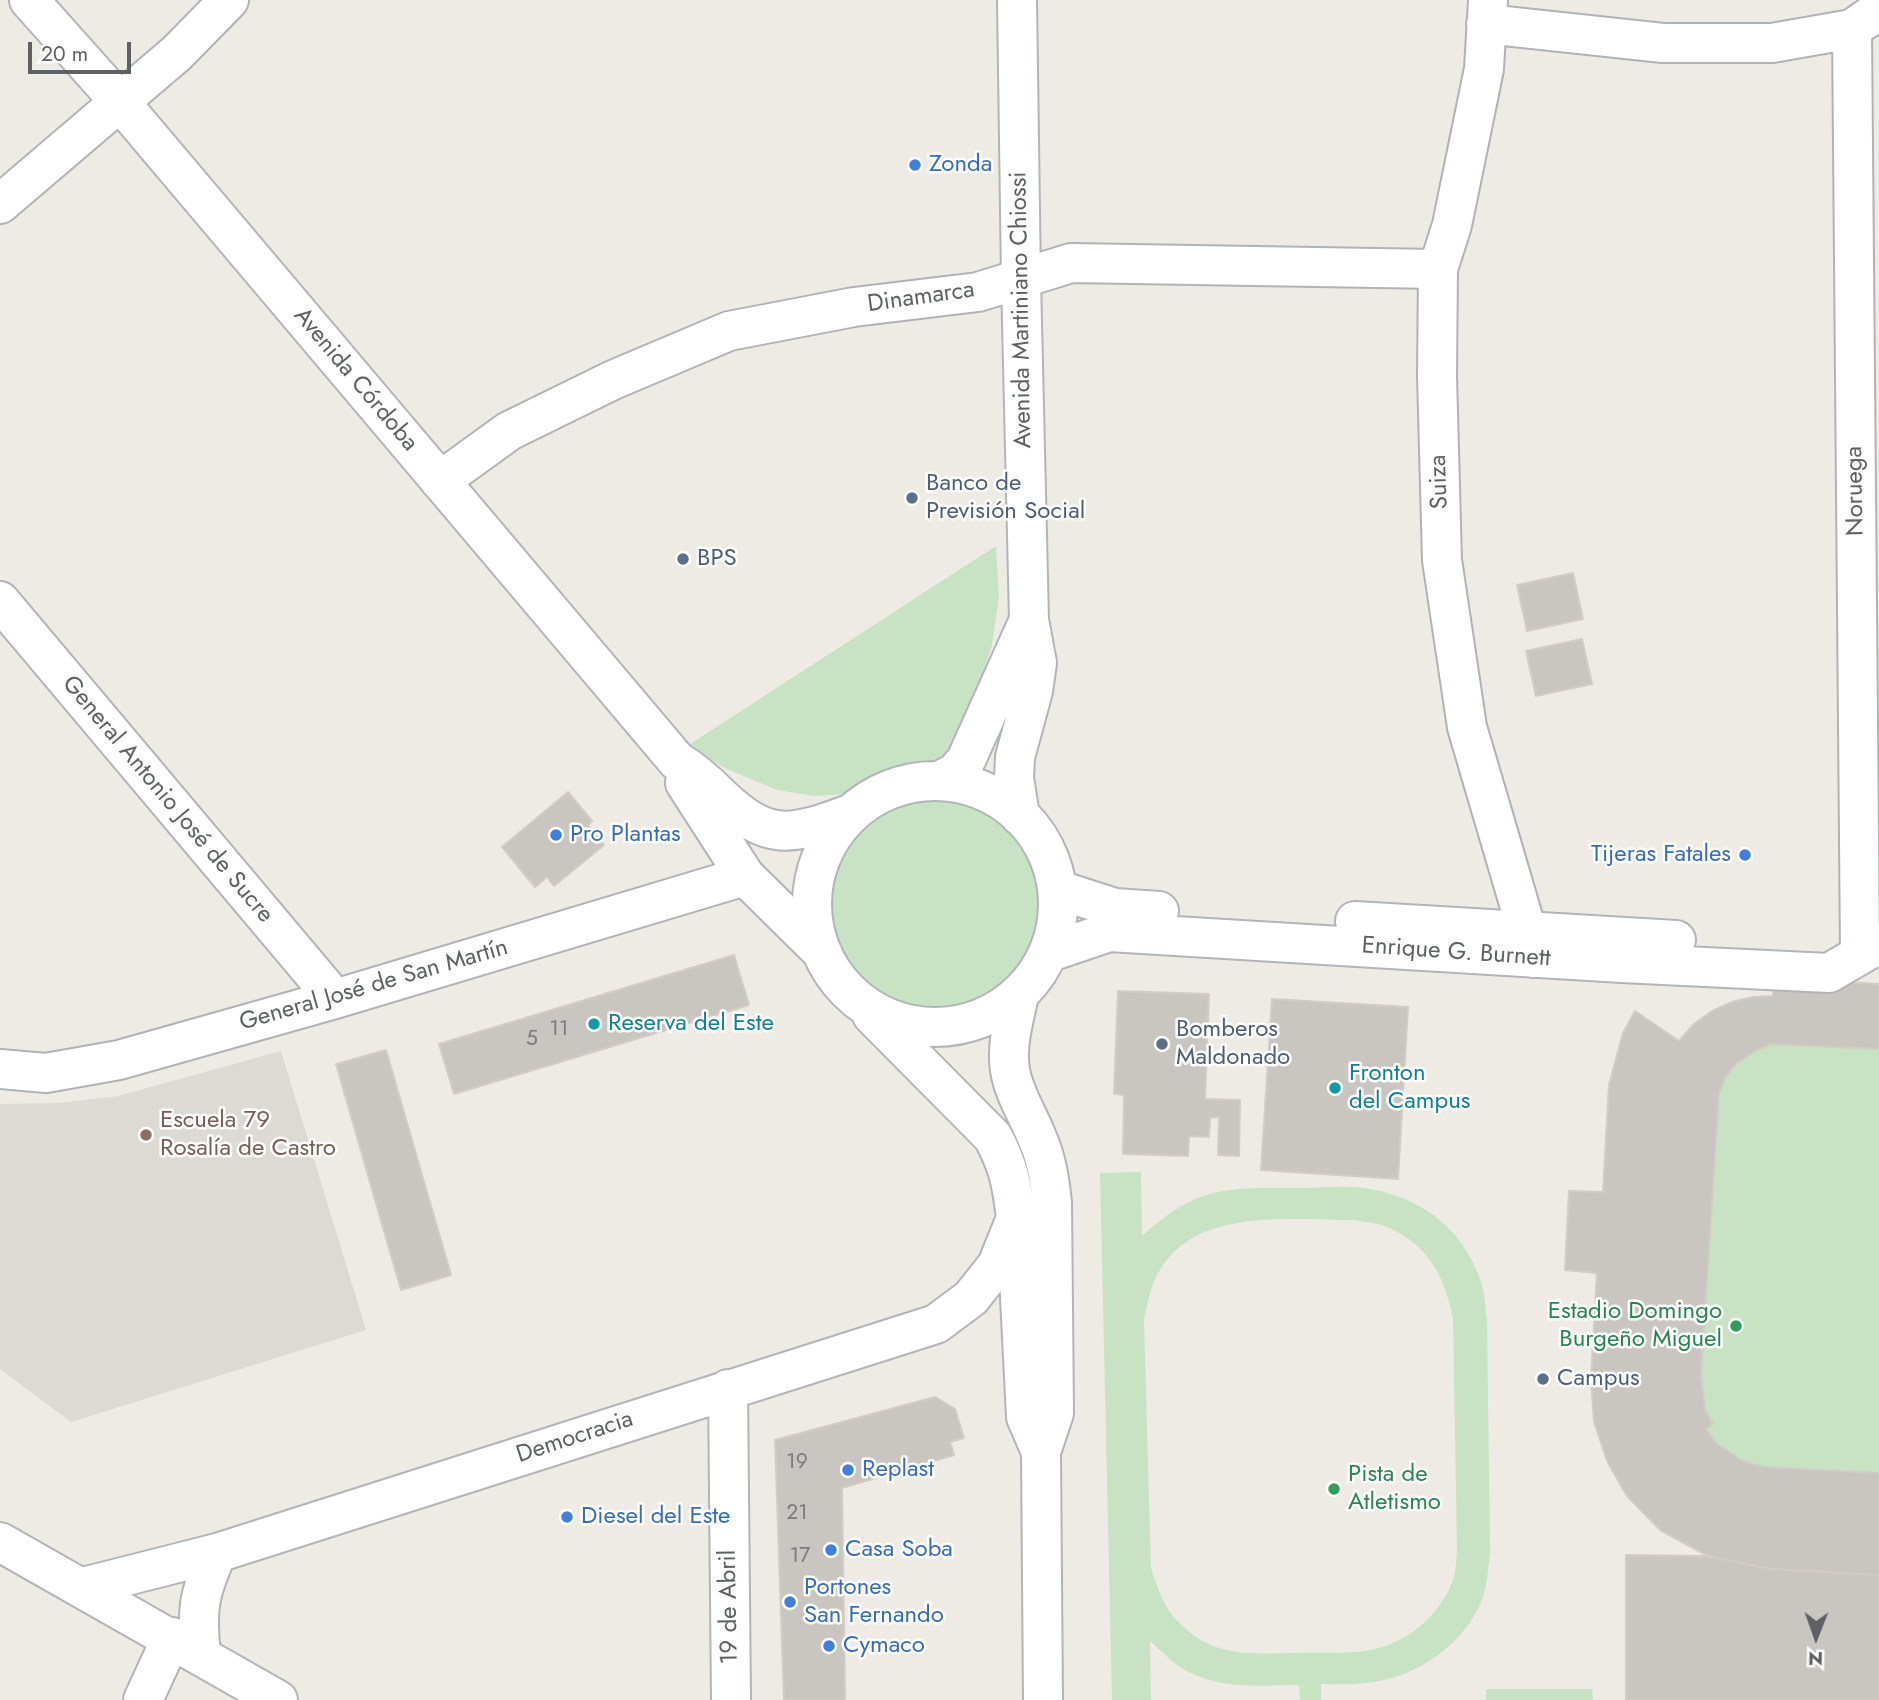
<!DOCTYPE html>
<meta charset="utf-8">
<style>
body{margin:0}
#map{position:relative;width:1879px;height:1700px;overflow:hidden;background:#eeebe5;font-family:Jost,sans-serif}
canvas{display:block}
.north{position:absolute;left:1781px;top:1602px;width:70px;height:70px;-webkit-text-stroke:5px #fff;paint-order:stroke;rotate:181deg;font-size:19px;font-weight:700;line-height:28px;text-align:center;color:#5d6164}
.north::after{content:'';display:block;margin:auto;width:24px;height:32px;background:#5d6164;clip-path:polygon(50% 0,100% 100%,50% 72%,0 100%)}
.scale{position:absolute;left:28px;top:42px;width:103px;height:32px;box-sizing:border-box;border:4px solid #5d6164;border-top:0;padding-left:9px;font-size:21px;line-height:24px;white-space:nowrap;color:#5d6164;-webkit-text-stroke:5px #fff;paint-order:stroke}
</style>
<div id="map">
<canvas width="1879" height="1700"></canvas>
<div class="north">N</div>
<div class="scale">20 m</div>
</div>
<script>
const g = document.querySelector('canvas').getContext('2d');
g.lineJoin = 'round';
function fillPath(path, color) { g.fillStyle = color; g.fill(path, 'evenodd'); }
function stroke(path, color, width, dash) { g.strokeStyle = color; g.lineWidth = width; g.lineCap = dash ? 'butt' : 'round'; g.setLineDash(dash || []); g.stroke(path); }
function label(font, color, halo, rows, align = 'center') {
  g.font = font + ' Jost,sans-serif'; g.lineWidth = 5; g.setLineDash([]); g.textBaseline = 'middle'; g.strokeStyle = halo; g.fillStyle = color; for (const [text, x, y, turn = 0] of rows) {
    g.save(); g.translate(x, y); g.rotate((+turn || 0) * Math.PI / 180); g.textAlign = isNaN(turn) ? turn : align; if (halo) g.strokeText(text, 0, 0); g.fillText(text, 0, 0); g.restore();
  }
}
const education = new Path2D(`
 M281,1051L366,1330L71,1422L0,1369V1104L58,1103L118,1096Z`);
const green = new Path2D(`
 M996,546L999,596L992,645L976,695L956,749L938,765L899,771L850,794L814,796L777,790L727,769L687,746Z
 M812 904a123 123 0 1 1 246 0a123 123 0 1 1-246 0Z
 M1773,977L1879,984V1575L1708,1556L1660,1530L1627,1496L1608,1463L1594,1422L1591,1379L1597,1274L1565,1270L1569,1191L1603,1192C1606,1130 1604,1067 1635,1011L1679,1040C1706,1009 1732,998 1773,996Z
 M1141,1172L1142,1236C1198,1185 1226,1188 1298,1188C1319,1188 1342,1185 1363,1188C1418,1195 1463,1227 1481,1282C1485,1293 1485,1307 1487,1319L1490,1551C1488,1571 1487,1592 1478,1609C1456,1651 1411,1679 1365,1683C1350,1685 1335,1684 1321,1684V1700H1300L1299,1685C1263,1685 1223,1690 1189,1672C1174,1665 1163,1652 1150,1641L1151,1700H1112L1100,1173ZM1354,1220C1364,1222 1377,1223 1387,1227C1429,1245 1444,1276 1453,1318L1457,1551C1456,1559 1456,1569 1454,1577C1441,1616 1405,1646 1364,1651C1342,1654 1318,1652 1295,1653C1264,1653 1229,1657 1201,1640C1170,1620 1162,1603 1151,1568L1144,1320C1148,1301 1151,1281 1163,1265C1201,1208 1294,1220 1354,1220Z
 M1486,1689H1592L1593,1700H1486Z`);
const building = new Path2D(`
 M1573,573L1583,619L1527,631L1517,585Z
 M1582,639L1592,684L1536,696L1526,651Z
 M568,792L592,821L588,825L604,845L554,886L547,877L535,887L502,847Z
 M734,955L749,1005L454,1094L439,1044Z
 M1773,977L1879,984V1049L1770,1044L1752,1053L1735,1065L1725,1078L1719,1093L1701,1375L1705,1409L1713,1424L1706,1429L1716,1443L1744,1462L1764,1467L1879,1473V1575L1770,1569L1708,1556L1660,1530L1627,1496L1608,1463L1594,1422L1591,1379L1597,1273L1565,1270L1569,1191L1603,1192L1609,1085L1623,1033L1635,1011L1679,1041L1694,1024L1712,1011L1732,1002L1753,997L1773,996Z
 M1118,991L1209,994L1205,1099L1240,1100L1239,1156L1218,1155L1219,1117L1210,1118L1209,1137L1189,1136L1188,1156L1123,1154L1124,1095L1114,1094Z
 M1272,999L1408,1007L1398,1179L1261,1170Z
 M386,1050L451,1275L401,1290L336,1064Z
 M935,1397L955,1409L964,1438L950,1442L954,1455L842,1488L845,1700H784L775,1440Z
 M1626,1555L1708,1556L1770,1569L1879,1575V1700H1626Z`);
const street = new Path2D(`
 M1488,0L1484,69L1452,225L1438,269L1437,376L1442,560L1467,727L1535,958
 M1486,24L1663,43H1772L1852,29L1879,10
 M1852,29L1860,953
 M0,204L177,53L229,0
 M440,481L509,431L613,380L729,331L854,307L978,292L1071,263L1438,269
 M0,601L335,999
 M0,1069L46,1073L119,1060L335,999L745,876
 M143,1700L172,1637`);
const secondary = new Path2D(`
 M29,0L120,102L677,761C694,771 706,782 720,796C768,842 790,836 850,814
 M1017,0L1021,279L1029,620L1037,663L1033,691L1015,757L1014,778L1020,816
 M812 904a123 123 0 1 1 246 0a123 123 0 1 1-246 0Z
 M939,781L955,773L966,760L1029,620
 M685,783L745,876L819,949
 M1059,890L1115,908L1159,911
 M1355,921L1676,940
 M1050,952L1109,932L1622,963L1829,973L1879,944
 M1019,995C1014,1019 1006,1045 1010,1070C1014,1095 1029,1116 1038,1140C1047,1160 1050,1181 1052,1203L1054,1413L1041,1452L1043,1700
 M872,1015L993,1137C1009,1167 1012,1185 1016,1218L1026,1417L1041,1452
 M728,1389L731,1700
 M0,1542L278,1700
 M83,1587L217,1553L936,1324L971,1298L997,1265L1016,1218
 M201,1654C196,1609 199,1594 217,1553`);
const markers = [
 [915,165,7,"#3f7fe0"],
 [912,498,7,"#5c6f8a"],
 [683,559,7,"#5c6f8a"],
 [556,835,7,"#3f7fe0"],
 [1745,855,7,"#3f7fe0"],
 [594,1024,7,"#0f9aa8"],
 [1162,1044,7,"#5c6f8a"],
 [1335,1088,7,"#0f9aa8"],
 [146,1135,7,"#8d6e63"],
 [1736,1326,7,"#2e9e5b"],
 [1543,1379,7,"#5c6f8a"],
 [848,1470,7,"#3f7fe0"],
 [1334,1489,7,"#2e9e5b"],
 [567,1517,7,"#3f7fe0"],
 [831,1550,7,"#3f7fe0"],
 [790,1602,7,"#3f7fe0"],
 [829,1646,7,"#3f7fe0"]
];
const numberNames = [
 ["11",559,1030],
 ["5",532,1040],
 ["19",797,1463],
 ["21",797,1514],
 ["17",800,1557]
];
const shopNames = [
 ["Zonda",929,165],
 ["Pro Plantas",570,835],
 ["Tijeras Fatales",1731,855,"right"],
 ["Replast",862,1470],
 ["Diesel del Este",581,1517],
 ["Casa Soba",845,1550],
 ["Portones",804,1588],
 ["San Fernando",804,1616],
 ["Cymaco",843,1646]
];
const streetNames = [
 ["Dinamarca",921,298,-8],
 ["Avenida Martiniano Chiossi",1022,310,-91],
 ["Avenida Córdoba",355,380,50],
 ["Suiza",1440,482,-92],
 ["Noruega",1856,491,-91],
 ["General Antonio José de Sucre",167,800,50],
 ["Enrique G. Burnett",1456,953,4],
 ["General José de San Martín",374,986,-16],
 ["Democracia",575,1438,-18],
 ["19 de Abril",730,1607,-91]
];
const serviceNames = [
 ["Banco de",926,484],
 ["Previsión Social",926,512],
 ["BPS",697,559],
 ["Bomberos",1176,1030],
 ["Maldonado",1176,1058],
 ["Campus",1557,1379]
];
const cultureNames = [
 ["Reserva del Este",608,1024],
 ["Fronton",1349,1074],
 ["del Campus",1349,1102]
];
const educationNames = [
 ["Escuela 79",160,1121],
 ["Rosalía de Castro",160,1149]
];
const leisureNames = [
 ["Estadio Domingo",1722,1312],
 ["Burgeño Miguel",1722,1340],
 ["Pista de",1348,1475,"left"],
 ["Atletismo",1348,1503,"left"]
];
fillPath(education, '#dddad4');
fillPath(green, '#c7e3c4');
fillPath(building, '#c9c6c2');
stroke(building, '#d2cdc4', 2);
stroke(street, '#b0b3b6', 42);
stroke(secondary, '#b2b5b8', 42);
stroke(street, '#fff', 38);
stroke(secondary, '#fff', 38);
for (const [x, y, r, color] of markers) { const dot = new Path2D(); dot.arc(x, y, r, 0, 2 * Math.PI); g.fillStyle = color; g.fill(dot); stroke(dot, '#fff', 2.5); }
label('21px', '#787a7c', null, numberNames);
label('24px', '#366cbe', '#fff', shopNames, 'left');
label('24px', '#5d6164', '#fff', streetNames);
label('24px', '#4e5e75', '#fff', serviceNames, 'left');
label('24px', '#0d838f', '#fff', cultureNames, 'left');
label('24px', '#785e54', '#fff', educationNames, 'left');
label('24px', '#27864d', '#fff', leisureNames, 'right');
</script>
